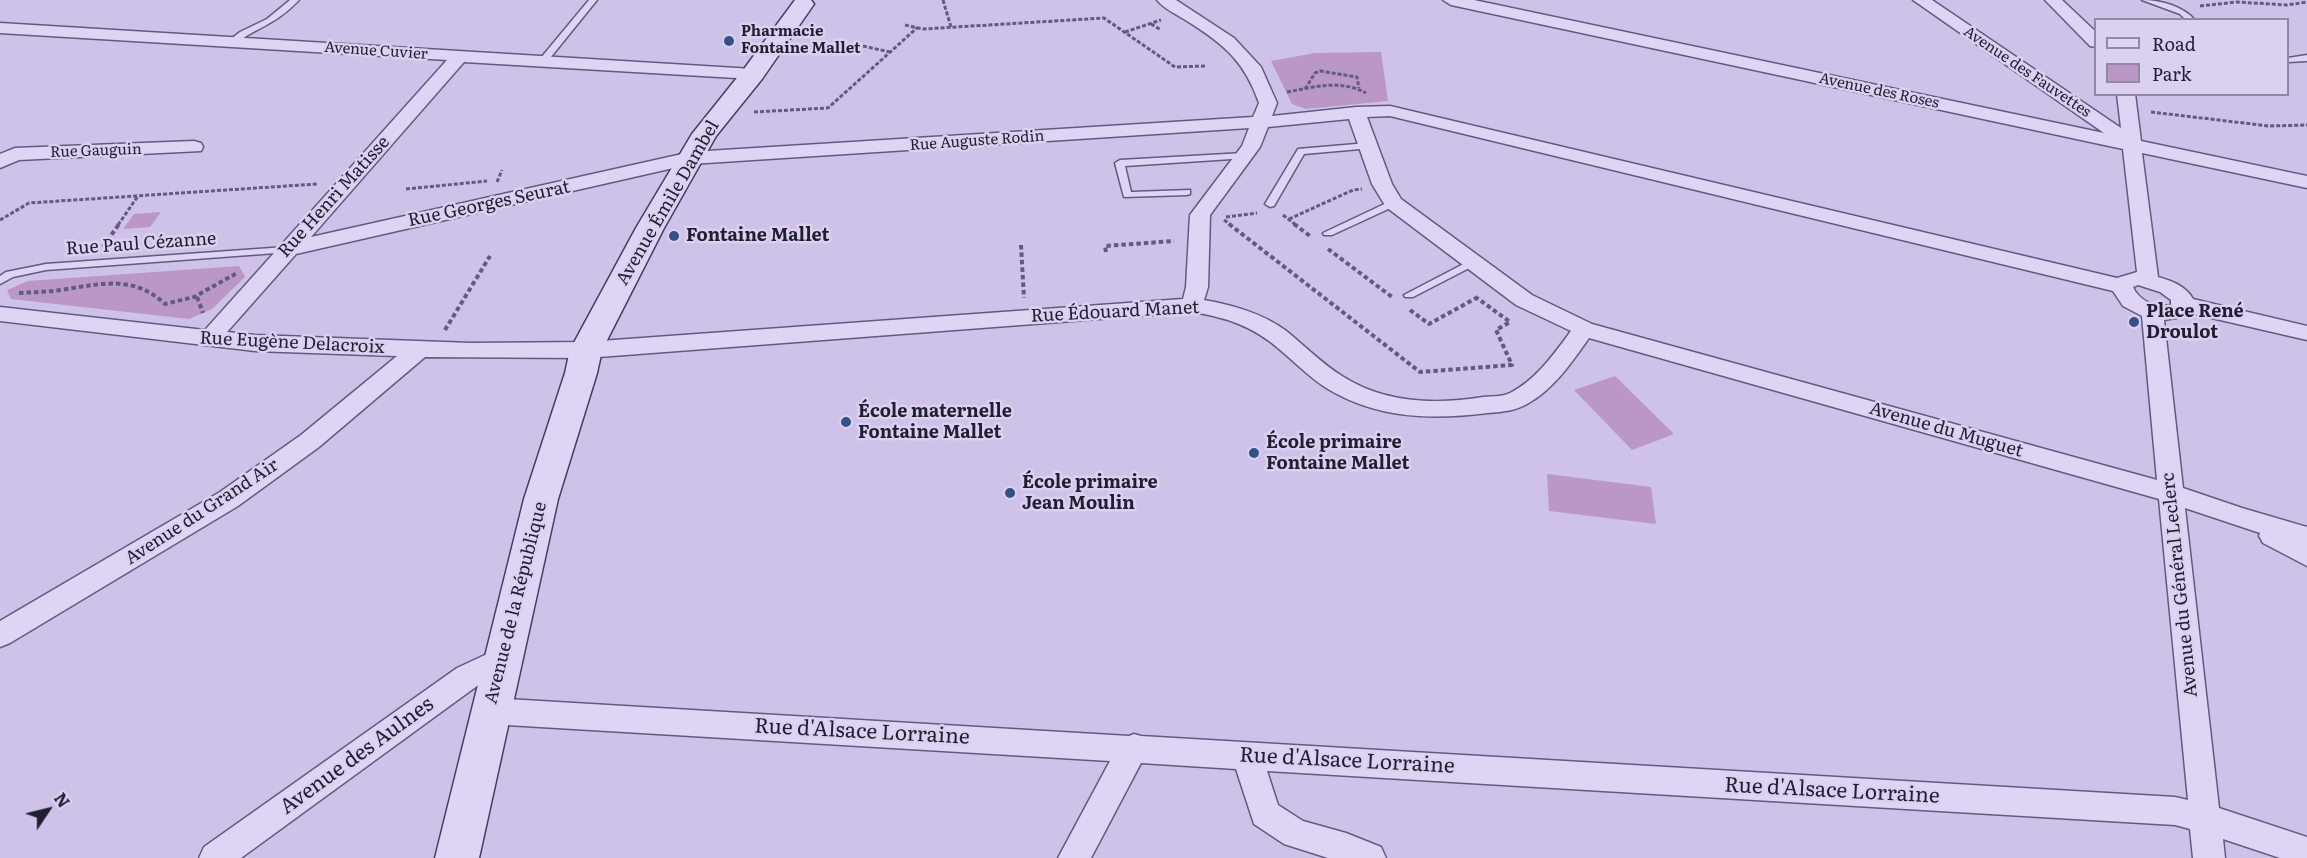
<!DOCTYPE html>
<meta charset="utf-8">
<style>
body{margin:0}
#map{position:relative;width:2307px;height:858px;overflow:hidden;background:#cfc2e8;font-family:Literata,serif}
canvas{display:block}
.legend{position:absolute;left:2094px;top:18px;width:195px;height:78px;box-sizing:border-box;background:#dcd0f1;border:2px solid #9189a4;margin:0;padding:8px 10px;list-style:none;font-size:18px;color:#201e31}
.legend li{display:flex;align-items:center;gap:12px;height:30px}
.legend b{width:30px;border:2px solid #9189a4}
.north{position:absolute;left:18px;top:780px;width:60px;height:60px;-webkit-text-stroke:4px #dcd0f1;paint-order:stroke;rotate:55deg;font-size:16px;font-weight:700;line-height:24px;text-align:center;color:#201e31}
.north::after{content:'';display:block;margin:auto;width:21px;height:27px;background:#201e31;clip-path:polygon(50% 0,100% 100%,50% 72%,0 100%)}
</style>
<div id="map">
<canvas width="2307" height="858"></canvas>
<ul class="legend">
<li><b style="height:8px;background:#dfd4f4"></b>Road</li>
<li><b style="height:16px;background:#ba97c5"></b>Park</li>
</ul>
<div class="north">N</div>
</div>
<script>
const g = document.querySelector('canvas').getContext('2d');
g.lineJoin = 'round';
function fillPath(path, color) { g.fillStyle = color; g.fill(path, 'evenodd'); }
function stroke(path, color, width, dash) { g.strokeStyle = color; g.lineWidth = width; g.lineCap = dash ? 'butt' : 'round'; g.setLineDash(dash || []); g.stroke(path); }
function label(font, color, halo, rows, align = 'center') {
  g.font = font + ' Literata,serif'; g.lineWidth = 5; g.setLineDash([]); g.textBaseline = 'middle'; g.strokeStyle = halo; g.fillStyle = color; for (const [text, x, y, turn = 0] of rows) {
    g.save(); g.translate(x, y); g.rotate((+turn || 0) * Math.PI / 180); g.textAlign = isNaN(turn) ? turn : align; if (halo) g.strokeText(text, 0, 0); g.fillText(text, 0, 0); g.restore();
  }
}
const green = new Path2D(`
 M1381,52L1388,101L1306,109L1292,104L1271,61L1315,53Z
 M161,212L150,227L123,229L134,214Z
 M239,266L245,277L212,309L189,319L11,299L7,290L28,281Z
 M1615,376L1674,434L1632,450L1574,390Z
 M1547,474L1651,487L1656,524L1549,511Z`);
const pathFar1 = new Path2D(`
 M943,0L951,27
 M2200,6L2237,2L2287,5L2307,2
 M1151,24L1161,30
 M905,25L923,29L1104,18L1175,67L1205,66
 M1125,32L1161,20
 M863,46L890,52
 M1305,89L1315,73L1320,71L1357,77L1359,88
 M1287,92C1315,87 1340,79 1366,93
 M754,112L828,108L918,27
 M2151,112L2269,126L2307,125
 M497,182L502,170
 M406,189L487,181
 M1283,215L1296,225
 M1226,217L1257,213
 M1289,219L1353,190L1362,189
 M0,220L29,203L317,184
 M1224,220L1231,225
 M118,225L138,196`);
const path = new Path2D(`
 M1229,224L1420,372L1512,365L1496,330L1510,322L1477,298
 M1294,224L1310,236
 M1021,245L1024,298
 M103,247L119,224
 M1328,249L1392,297
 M1106,252L1105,246L1174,241
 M19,293C35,292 51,292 67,289C104,283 135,276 165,304L194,297L237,273
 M197,297L203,313
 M1410,310L1429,324L1478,297
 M445,330L490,256`);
const lane = new Path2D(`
 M290,0H299C282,18 268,24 248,35C241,39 238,43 231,43V39L240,32L267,19Z
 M589,0H597L546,63H540V59Z
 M2142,0C2161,0 2182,6 2195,20H2186L2180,14Z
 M2307,55V61L2288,62V58Z
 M1368,143L1371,144V148L1304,154L1274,206L1270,207L1265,204L1298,149Z
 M1244,153L1247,154V158L1125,166L1131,192L1190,190V194L1187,195L1124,197L1115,163L1120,160Z
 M1393,200L1398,203L1397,205L1332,235H1324L1323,233Z
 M286,247L290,248L291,250L290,252L46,270L13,277L0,284V276L6,272L46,264Z
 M1473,259L1478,262L1477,264L1413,297H1405L1404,295Z`);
const street = new Path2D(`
 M1157,0H1176L1234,38L1261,67L1277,103L1272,116L1356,107L1390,106L2117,278L2137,272L2123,149L1451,5L1443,0H1474L2104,133L1913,0H1932L2121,128L2117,94H2135L2141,141L2307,176V188L2142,153L2158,277C2172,281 2186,286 2193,299L2307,326V340L2190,313L2182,317L2164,320L2183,488L2242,508L2307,527V566L2263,543L2259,536L2260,533L2185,508L2219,808L2307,837V858H2280L2223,839L2225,858H2193L2190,829L2175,825L1267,771L1278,805L1303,821L1346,833L1381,847L1386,858H1328L1284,844L1254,824L1236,769L1141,763L1091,858H1058L1110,761L490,724L480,720L475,711L480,702L490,698L1129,736L1134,734L1141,736L2175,797L2188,800L2159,499L1589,338C1572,362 1554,389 1527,404C1515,411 1501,412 1488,413C1432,420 1378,419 1328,389C1310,378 1295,362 1279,349C1253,326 1225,317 1192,312L586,358L425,357L319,447L238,506L10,643L0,647V621L220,492L301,435L397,356L255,351L0,321V307L205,330L447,60L0,33V23L753,69L759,70L762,74L759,78L753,79L464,62L311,237L691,152L1253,117L1259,103C1245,62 1224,44 1187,21C1178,15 1164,9 1157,0ZM1390,116L2113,291L2123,306L2142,316L2157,480L1592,324L1532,295L1401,199L1392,184L1367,117ZM1349,119L1372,184L1386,207L1516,305L1571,331C1554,354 1536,380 1510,393C1502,397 1492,396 1483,397C1435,405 1384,403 1342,376C1321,363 1304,345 1285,330C1261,313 1233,305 1204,300L1208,287L1210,215L1260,147L1268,127ZM1249,128L1242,146L1190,215L1186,287L1183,299L586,342L471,343L255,335L227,332L296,254L691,164ZM2138,285L2160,292L2171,300V305C2157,309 2139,301 2133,287Z
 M2045,0H2062L2096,32V47L2090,46Z
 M194,141L201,143L203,147L201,151L19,160L0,168V154L15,148Z
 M502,647L512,651L516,659L512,667L477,686L241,858H199L204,847L457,668Z`);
const secondary = new Path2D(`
 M795,0H811L814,4L762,79L716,136L664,228L602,350L597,373L558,499L479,858H435L524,499L565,373L570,350L636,228L692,134L744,69Z`);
const markers = [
 [729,41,6,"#325188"],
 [674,236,6,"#325188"],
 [2134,322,6,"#325188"],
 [846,422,6,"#325188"],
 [1254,453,6,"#325188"],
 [1010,493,6,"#325188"]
];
const farPoinames = [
 ["Pharmacie",741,32],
 ["Fontaine Mallet",741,49]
];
const farStreetnames = [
 ["Avenue Cuvier",376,51,4],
 ["Avenue des Fauvettes",2027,72,34],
 ["Avenue des Roses",1879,91,12],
 ["Rue Auguste Rodin",977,141,-4],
 ["Rue Gauguin",96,151,-2]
];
const streetNames = [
 ["Rue Henri Matisse",334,197,-48],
 ["Avenue Émile Dambel",668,203,-60],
 ["Rue Georges Seurat",489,204,-12],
 ["Rue Paul Cézanne",141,244,-4],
 ["Rue Édouard Manet",1115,312,-3],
 ["Rue Eugène Delacroix",292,343,3],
 ["Avenue du Muguet",1946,430,16],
 ["Avenue du Grand Air",202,512,-33],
 ["Avenue du Général Leclerc",2180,585,-96],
 ["Avenue de la République",516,603,-76]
];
const poiNames = [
 ["Fontaine Mallet",686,236],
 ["Place René",2146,312],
 ["Droulot",2146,333],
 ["École maternelle",858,412],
 ["Fontaine Mallet",858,433],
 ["École primaire",1266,443],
 ["Fontaine Mallet",1266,464],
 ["École primaire",1022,483],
 ["Jean Moulin",1022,504]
];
const nearStreetnames = [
 ["Rue d'Alsace Lorraine",862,732,3],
 ["Avenue des Aulnes",357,756,-36],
 ["Rue d'Alsace Lorraine",1347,761,3],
 ["Rue d'Alsace Lorraine",1832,791,3]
];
fillPath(green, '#ba97c5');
stroke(lane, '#615b80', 3);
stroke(street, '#615b80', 3);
stroke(secondary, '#433e62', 3);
stroke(pathFar1, '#615b80', 3, [4, 2]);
stroke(path, '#615b80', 4, [4.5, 3]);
fillPath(lane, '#dfd4f4');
fillPath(street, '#dfd4f4');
fillPath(secondary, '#dfd4f4');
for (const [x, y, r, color] of markers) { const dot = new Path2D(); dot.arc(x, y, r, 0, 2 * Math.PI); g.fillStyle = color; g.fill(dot); stroke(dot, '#dcd0f1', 2); }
label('bold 15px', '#201e31', '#dcd0f1', farPoinames, 'left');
label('15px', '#201e31', '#dcd0f1', farStreetnames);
label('18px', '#201e31', '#dcd0f1', streetNames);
label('bold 18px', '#201e31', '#dcd0f1', poiNames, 'left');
label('21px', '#201e31', '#dcd0f1', nearStreetnames);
</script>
